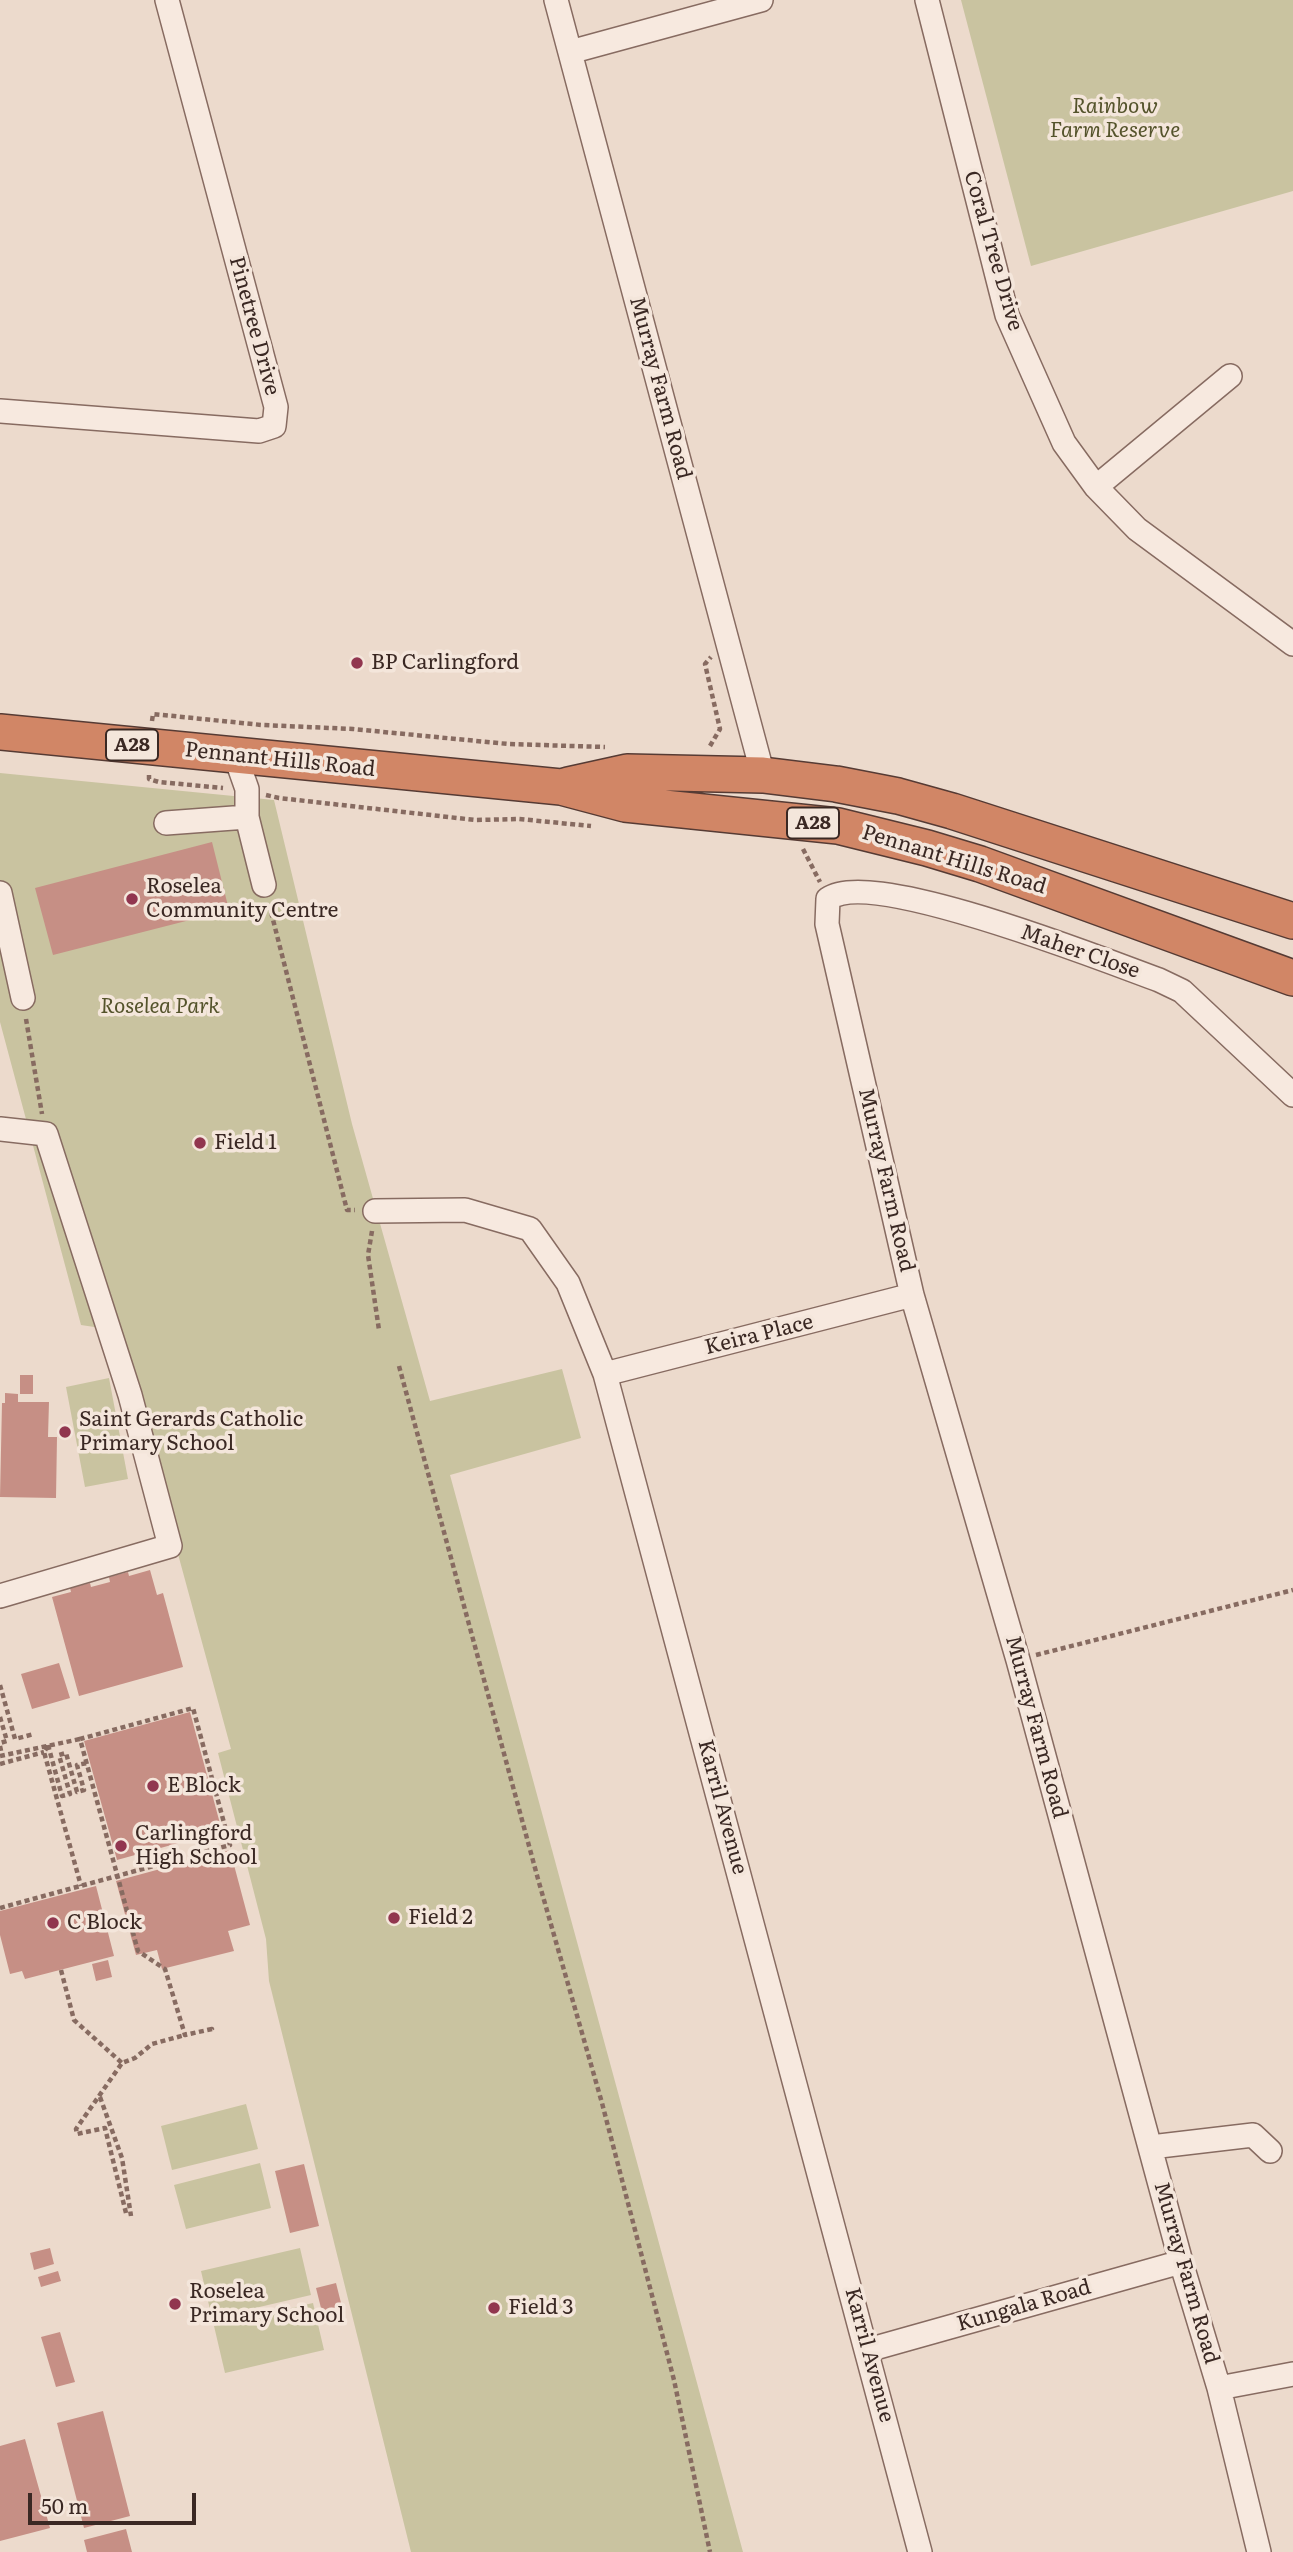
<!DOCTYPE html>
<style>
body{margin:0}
#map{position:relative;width:1293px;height:2552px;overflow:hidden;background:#ecdacc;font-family:Literata,serif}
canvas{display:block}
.scale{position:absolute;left:28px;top:2493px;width:168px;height:32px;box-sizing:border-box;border:4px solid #3a2823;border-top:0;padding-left:9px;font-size:21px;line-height:24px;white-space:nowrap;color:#3a2823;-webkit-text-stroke:5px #f4e6db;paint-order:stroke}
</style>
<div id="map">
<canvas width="1293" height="2552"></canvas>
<div class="scale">50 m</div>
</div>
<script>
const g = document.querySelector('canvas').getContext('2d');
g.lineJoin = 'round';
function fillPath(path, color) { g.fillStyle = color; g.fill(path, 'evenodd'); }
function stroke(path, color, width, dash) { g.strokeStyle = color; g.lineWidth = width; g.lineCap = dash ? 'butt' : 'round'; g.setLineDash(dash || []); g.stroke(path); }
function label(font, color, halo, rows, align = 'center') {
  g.font = font + ' Literata,serif'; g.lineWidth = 7; g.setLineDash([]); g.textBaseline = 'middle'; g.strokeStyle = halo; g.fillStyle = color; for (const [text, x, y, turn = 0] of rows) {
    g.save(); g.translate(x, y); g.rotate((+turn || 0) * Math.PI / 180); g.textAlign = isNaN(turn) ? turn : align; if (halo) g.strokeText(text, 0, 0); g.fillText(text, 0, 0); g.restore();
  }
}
const green = new Path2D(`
 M961,0H1293V191L1031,266Z
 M0,773L274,800L352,1124L430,1401L562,1369L581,1438L450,1475L743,2552H411L269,1981L266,1939L218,1753L231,1749L172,1532L101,1328L81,1325L0,1022Z
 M109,1378L128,1479L85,1487L66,1387Z
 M246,2104L258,2149L172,2170L161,2126Z
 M260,2163L271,2208L186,2229L174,2185Z
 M300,2248L311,2295L212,2318L201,2271Z
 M313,2303L324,2350L225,2373L214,2326Z`);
const building = new Path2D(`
 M212,842L229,910L53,955L35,888Z
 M20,1375H33V1394H20Z
 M5,1393L18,1394V1402H49L48,1437H57L56,1498L0,1497L2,1403H5Z
 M150,1570L157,1595L163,1593L183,1667L79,1696L52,1597L71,1592L70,1588L90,1583L91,1587L110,1582L109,1577L128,1572L129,1576Z
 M59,1663L70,1698L32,1709L21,1674Z
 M190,1712L222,1831L117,1860L84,1741Z
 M230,1850L250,1925L228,1931L234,1951L162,1969L157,1950L136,1955L116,1881Z
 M96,1886L114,1956L25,1979L22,1971L10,1974L0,1935V1911Z
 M108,1960L112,1977L96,1981L92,1964Z
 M304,2164L319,2226L290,2233L275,2171Z
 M50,2248L54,2264L34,2270L30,2253Z
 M58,2271L61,2281L41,2287L38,2277Z
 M336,2283L342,2307L322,2312L316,2288Z
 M60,2332L75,2382L56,2387L41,2337Z
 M103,2411L130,2516L84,2528L57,2423Z
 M25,2439L50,2528L0,2541V2446Z
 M126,2529L132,2552H87L84,2540Z`);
const path = new Path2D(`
 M152,721L153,714L262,725L353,729L508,744L605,747
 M710,746L720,729L705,664L711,657
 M149,775V779L159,782L223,788
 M266,795L279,798L475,820L519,819L591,826
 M803,849L820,882
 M269,904L347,1210H355
 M26,1019L42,1114
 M372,1231L368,1255L379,1330
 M399,1366L538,1879L602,2103L674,2380L710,2552
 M1036,1655L1293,1590
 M0,1685L15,1739L34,1734
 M0,1717L7,1741L0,1743
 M48,1745L62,1796L70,1794L59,1755L66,1753L77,1792L84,1790L77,1765L87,1763
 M0,1746L2,1755
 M48,1746L44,1752L81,1886
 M0,1756L80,1739
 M0,1764L44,1752
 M0,1908L230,1845L193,1708L80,1739L138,1951L165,1969L185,2035L212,2029L210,2032
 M61,1970L74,2020L122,2063
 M100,2097L122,2158L131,2216
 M126,2213L105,2128L77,2134L76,2129L122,2063L135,2058L152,2044L185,2035`);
const minor = new Path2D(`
 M556,0L763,775
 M927,0L1007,315L1064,443L1096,487L1137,529L1293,644
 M570,52L761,0
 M0,411L259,431L274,426L276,407L167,0
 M1096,487L1230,376
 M235,755L247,789V817L264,885
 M166,823L247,817
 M0,893L23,998
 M0,1129L46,1134L130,1395L170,1546L0,1596
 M375,1211L465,1210L530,1229L568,1283L605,1374L920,2552
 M605,1374L912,1295
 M1151,2147L1253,2135L1270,2151
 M868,2350L1181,2262
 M1219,2388L1293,2374
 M1259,2552L1219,2388L1181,2262L1018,1660L912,1295L827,924L828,899C871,867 1104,960 1159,980L1182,991L1293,1095`);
const highway = new Path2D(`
 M0,732L561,787L625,804L838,826L927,848L980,864L1293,978
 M568,785L627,772L763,775L836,784L898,796L952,811L1293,921`);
const markers = [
 [357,663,7,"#91364f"],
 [132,899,7,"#91364f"],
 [200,1143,7,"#91364f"],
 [65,1432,7,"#91364f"],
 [153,1786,7,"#91364f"],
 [121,1846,7,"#91364f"],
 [394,1918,7,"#91364f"],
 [53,1923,7,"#91364f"],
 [175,2304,7,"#91364f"],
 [494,2308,7,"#91364f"]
];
const shields = [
 [132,745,52],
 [813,823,52]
];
const shieldNames = [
 ["A28",132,745],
 ["A28",813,823]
];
const parkNames = [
 ["Rainbow",1115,107],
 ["Farm Reserve",1115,131],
 ["Roselea Park",160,1007]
];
const streetNames = [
 ["Coral Tree Drive",993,251,74],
 ["Pinetree Drive",254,326,75],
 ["Murray Farm Road",660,388,75],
 ["Pennant Hills Road",280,760,6],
 ["Pennant Hills Road",954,860,17],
 ["Maher Close",1080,952,19],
 ["Murray Farm Road",886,1180,77],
 ["Keira Place",759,1335,-14],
 ["Murray Farm Road",1036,1727,75],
 ["Karril Avenue",722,1807,75],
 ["Murray Farm Road",1186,2273,74],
 ["Kungala Road",1024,2306,-16],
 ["Karril Avenue",869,2355,75]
];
const poiNames = [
 ["BP Carlingford",371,663],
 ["Roselea",146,887],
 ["Community Centre",146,911],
 ["Field 1",214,1143],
 ["Saint Gerards Catholic",79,1420],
 ["Primary School",79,1444],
 ["E Block",167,1786],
 ["Carlingford",135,1834],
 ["High School",135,1858],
 ["Field 2",408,1918],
 ["C Block",67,1923],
 ["Roselea",189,2292],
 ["Primary School",189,2316],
 ["Field 3",508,2308]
];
fillPath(green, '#c9c3a0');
fillPath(building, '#c68f85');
stroke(minor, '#876b61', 26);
stroke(highway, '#563b34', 38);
stroke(path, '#876b61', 4.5, [5, 3.5]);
stroke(minor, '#f7e9df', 23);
stroke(highway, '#d18666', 35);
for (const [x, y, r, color] of markers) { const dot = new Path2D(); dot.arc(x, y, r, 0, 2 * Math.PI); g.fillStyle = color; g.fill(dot); stroke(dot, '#f4e6db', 2.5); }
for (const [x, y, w] of shields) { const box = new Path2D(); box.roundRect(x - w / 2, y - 15.5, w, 31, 5); g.fillStyle = '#f4e6db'; g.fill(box); stroke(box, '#3a2823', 2); }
label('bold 19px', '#3a2823', null, shieldNames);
label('italic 21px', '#54532b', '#f4e6db', parkNames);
label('21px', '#3a2823', '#f4e6db', streetNames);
label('21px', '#3a2823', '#f4e6db', poiNames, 'left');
</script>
